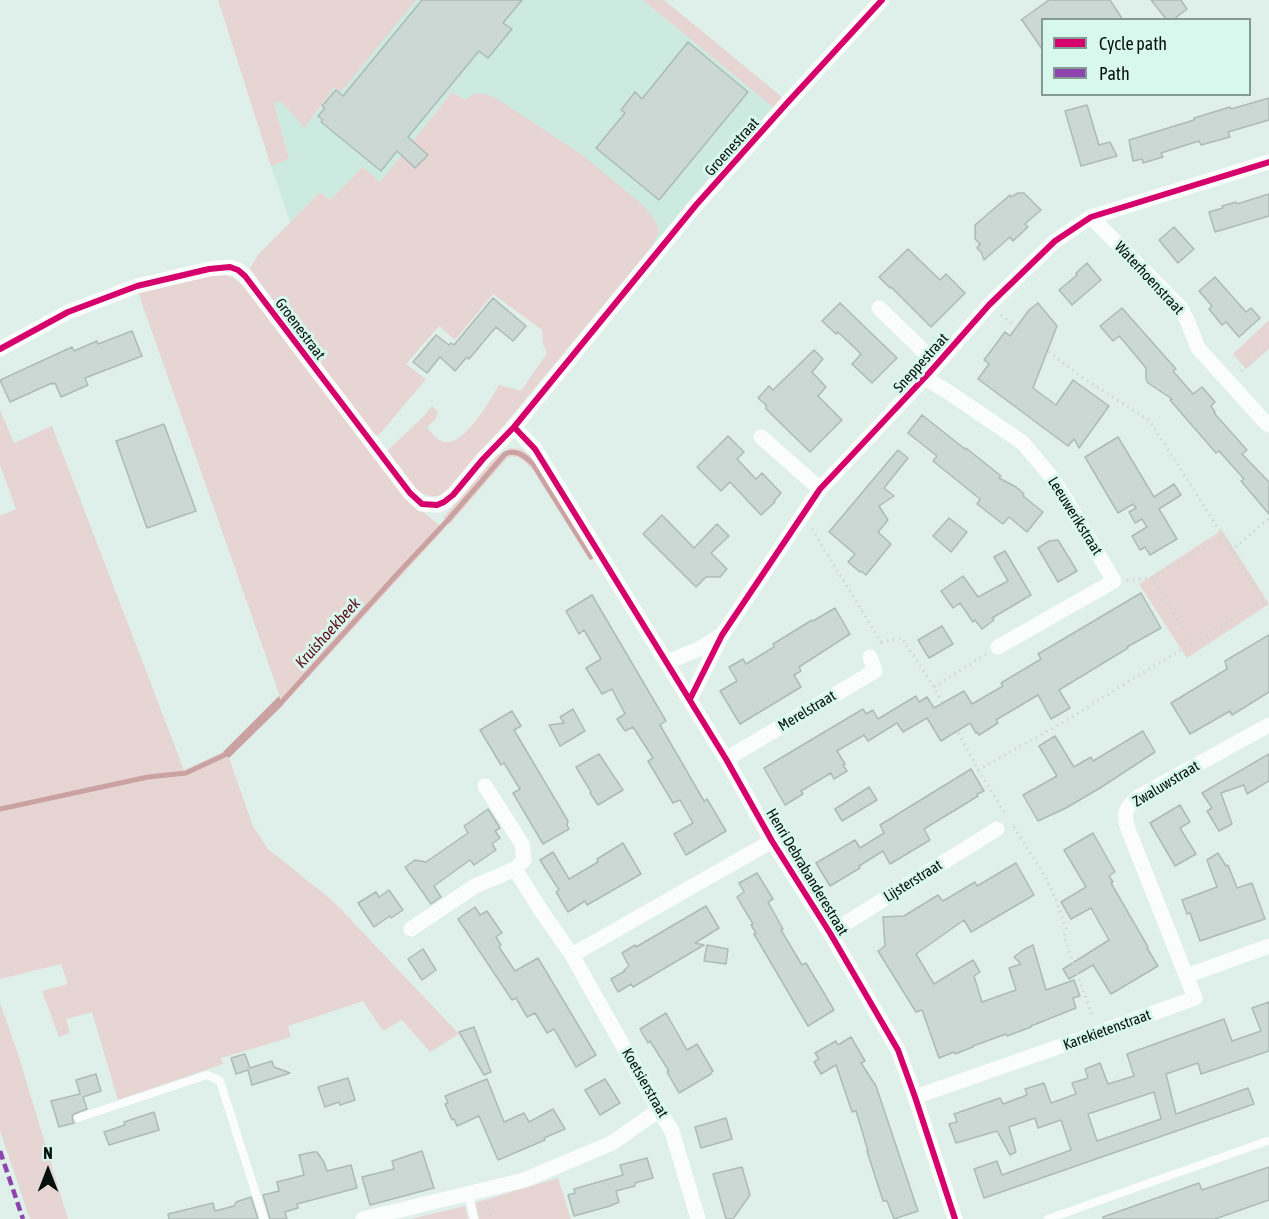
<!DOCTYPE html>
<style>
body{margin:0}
#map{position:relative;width:1269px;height:1219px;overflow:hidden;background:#dff0ea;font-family:"Asap Condensed",sans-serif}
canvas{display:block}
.legend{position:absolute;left:1041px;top:18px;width:210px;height:78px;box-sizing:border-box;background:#d8f7ed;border:2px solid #849b93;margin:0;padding:8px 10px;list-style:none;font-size:18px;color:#06100d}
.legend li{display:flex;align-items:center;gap:12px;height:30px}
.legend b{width:30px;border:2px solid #849b93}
.north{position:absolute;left:18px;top:1141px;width:60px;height:60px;-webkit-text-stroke:4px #d8f7ed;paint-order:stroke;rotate:0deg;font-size:16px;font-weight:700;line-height:24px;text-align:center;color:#06100d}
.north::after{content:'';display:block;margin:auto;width:21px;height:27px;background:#06100d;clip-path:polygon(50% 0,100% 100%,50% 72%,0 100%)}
</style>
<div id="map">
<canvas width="1269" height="1219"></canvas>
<ul class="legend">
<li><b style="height:8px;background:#d6006c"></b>Cycle path</li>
<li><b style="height:8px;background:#8e44ad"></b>Path</li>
</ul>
<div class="north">N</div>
</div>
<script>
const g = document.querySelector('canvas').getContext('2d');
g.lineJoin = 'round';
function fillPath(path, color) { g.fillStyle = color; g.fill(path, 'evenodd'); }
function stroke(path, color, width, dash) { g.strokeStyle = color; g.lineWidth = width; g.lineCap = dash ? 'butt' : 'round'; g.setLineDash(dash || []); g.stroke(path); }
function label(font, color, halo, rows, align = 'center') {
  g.font = font + ' "Asap Condensed",sans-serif'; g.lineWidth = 6; g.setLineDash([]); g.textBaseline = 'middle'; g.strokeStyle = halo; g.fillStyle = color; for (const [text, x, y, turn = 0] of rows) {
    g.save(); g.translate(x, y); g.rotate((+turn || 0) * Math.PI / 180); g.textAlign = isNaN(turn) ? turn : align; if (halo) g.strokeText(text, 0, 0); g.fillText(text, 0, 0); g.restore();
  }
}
const built = new Path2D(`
 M416,0H643L774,108L653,245L659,231L452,92L380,182L363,167L330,200L320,192L290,222L271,166L289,159L274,103L282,102L304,127L320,108L335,86L341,91Z`);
const green = new Path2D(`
 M218,0H416L341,92L335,87L304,128L282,102L274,103L289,159L271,166Z
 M643,0H664L782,97L774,108Z
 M452,92L465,100L473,94H487L502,102L581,154L643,205L655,220L659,231L653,245L453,487C449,490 442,496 437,496C416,500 397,466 386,452L424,416L432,406L438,412L435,420L427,427C432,433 437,441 445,442C465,445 491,399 499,385L521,391L547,353L543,344L542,330L493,294L455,340L439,326L406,364L426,379L379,435H373L250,269L258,255L320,192L330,200L363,167L380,182Z
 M216,273L232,277L247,288L408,500L444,529L283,705L138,292Z
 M1269,320V349L1246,369L1233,354Z
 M0,410L14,443L52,426L184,770L223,752L229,758L253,826L268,849L333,901L459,1034L430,1052L402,1020L383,1031L363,1001L288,1026L291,1037L221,1058L223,1064L118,1100L92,1012L66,1019L70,1033L59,1037L42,991L68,984L61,964L0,979V516L16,509L0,465Z
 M510,448L521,449L533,458L595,554L590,561L533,470C524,461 519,453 507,458L449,525L443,518L496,456Z
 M1222,530L1269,604L1187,658L1139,584Z
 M0,1003L17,1051L68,1219H30L0,1131Z
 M558,1178L571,1219H479L475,1203Z
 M465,1206L468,1219H410Z`);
const water = new Path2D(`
 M279,696L283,705L229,758L223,752Z`);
const stream = new Path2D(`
 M278,706L401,570L448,520L505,454C516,449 525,456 533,464L591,557
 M0,809L148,777L186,773L231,752`);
const building = new Path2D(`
 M422,0H522L503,23L512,29L488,58L479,51L408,137L428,155L415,168L397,151L381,171L321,122L323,120L318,116L325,108L322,106L336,90L343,96Z
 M1049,0H1110L1123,20H1042V49L1022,20H1021Z
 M1151,0H1181L1187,9L1173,20H1167Z
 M688,42L748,92L659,200L596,148L625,113L621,110L635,92L642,99Z
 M1269,98V120L1228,132L1230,137L1201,145L1199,141L1161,153L1163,157L1143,163L1142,159L1133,161L1129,140L1194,120V118L1230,107L1231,109Z
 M1087,105L1099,145L1110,142L1117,156L1081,166L1065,111Z
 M1018,193H1024L1041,210L1025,224L1028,227L1013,241L1010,237L984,260L981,252L977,248L980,244L975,239V225L1010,195L1011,197Z
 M1269,194V216L1215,232L1209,212L1223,208L1222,206L1236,202L1237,204Z
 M1174,227L1194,249L1178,263L1159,240Z
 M908,249L940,280L946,274L965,293L931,327L891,287L890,288L879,277Z
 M1087,263L1101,280L1072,305L1059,290L1077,275L1076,273Z
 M1215,277L1246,312L1251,308L1260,318L1239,337L1226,322L1222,325L1209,309L1212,306L1199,291Z
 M493,298L526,326L513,341L496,327L469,359L467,357L455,371L440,357L427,373L413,362L436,335L449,345L451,343L454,345Z
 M840,303L897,358L872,383L852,364L861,354L838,332L836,334L822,321Z
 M1038,303L1057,326L1033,388L1056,405L1073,380L1109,406L1079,448L1074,439L1068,446L978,379L989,364L984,360L1005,332L1010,336L1029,310Z
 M1122,308L1176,369L1173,371L1193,394L1202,387L1215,402L1211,406L1215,412L1214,413L1247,450L1242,454L1269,482V514L1241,481L1244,479L1219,451L1216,453L1170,400L1172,399L1148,383L1146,379V368L1126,344L1119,336L1113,341L1100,326Z
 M132,331L142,356L85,378L88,385L61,397L55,383L52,384V383L10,402L0,380L72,347L74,351L97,341L98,344Z
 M814,350L823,359L812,372L826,387L818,396L842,420L810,452L766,409V405L758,398L769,386L773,390Z
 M922,415L965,449L966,448L1001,476L999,478L1016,487L1024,494L1023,496L1043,512L1027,532L1009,517L1003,524L977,504L980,499L933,461L937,456L908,433Z
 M164,424L196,511L147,528L116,441Z
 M728,436L744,452L737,459L756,479L762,473L781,493L774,501L775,502L761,515L730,482L721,491L697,467Z
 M1118,437L1154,497L1174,484L1181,495L1159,509L1177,539L1150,555L1145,547L1140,550L1132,536L1147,527L1142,519L1135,523L1129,512L1136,508L1133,504L1118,513L1085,457Z
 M898,450L908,458L884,488L894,496L879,506L888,520L878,532L891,544L866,575L861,571L860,572L848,562L855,554L829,532Z
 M662,515L694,548L717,524L729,536L711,553L727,569L720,577H706L696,587L643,534Z
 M949,518L967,532L951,552L933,536Z
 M1058,540L1077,571L1058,582L1038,548L1049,541Z
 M1005,551L1031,595L992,618L994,620L982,629L975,620L973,622L960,603L953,608L941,591L963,576L978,597L1008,581L994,557Z
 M1141,593L1161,628L1127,647L1128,648L1059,690L1070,708L1051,719L1038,695L996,720L998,723L979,735L977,732L976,733L970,723L941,741L927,718L903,732L897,723L868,741L864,735L837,751L845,764L843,765L847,771L834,779L831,773L801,791L803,794L785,805L764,768L863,709L866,714L873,710L878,719L916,696L919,702L927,697L934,708L964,691L972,704L1003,686L1001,683L1041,659L1038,654Z
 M592,595L666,721L660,725L704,801L707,799L726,831L686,855L674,834L693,823L680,800L673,803L648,761L653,758L633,727L625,731L617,719L625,714L612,689L602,694L586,668L601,659L584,630L579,634L566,611Z
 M835,608L850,634L799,667L801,671L794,675L801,687L740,724L720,691L737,681L729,667L743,659L746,664L774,647L773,644L812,620L813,621Z
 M942,626L953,644L929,658L918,640Z
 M1269,635V692L1232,715L1230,711L1190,734L1171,703L1227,669L1225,661Z
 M573,709L585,731L560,746L549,725L564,723L560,717Z
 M512,711L521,726L514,730L568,821L567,825L569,829L543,844L513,793L520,789L504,763L501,765L480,730Z
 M1143,731L1155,752L1100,788L1066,808L1038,821L1023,795L1057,776L1039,746L1055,736L1074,767L1091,757L1093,761Z
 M599,754L623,790L598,805L590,793L591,792L576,767Z
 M1269,754V781L1247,794L1244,785L1221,793L1232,824L1219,831L1207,811L1212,808L1202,793Z
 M971,769L984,791L977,794L978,796L924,829L930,840L890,864L883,851L859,866L860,868L830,886L816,863L855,840L860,848L884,833L880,825Z
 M869,787L877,800L842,821L835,809Z
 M1180,805L1190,822L1180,828L1196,854L1175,866L1150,823Z
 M488,809L500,828L495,831L500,838L492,844L496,850L474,865L470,860L434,886L441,897L431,904L405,867L415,860L426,862L468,833L464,826Z
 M1093,833L1115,872L1109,876L1113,882L1111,883L1148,947L1147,948L1158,966L1111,994L1093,965L1069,979L1063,969L1109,940L1091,908L1071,919L1061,902L1086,887L1064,850Z
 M623,843L641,874L587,905L585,901L568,912L556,892L559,890L540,860L553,852L569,879L598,862L597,859Z
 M1218,853L1226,866L1228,865L1237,888L1252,883L1265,919L1200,941L1190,913L1187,914L1182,900L1217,887L1207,860Z
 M1016,863L1034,895L971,932L964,920L916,954L934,984L973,960L980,972L974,976L982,1002L1016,990L1009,968L1021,964L1014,957L1023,950L1033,945L1046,990L1074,980L1080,996L1073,998L1076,1008L1031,1026V1027L1007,1036L1006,1034L973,1046V1047L955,1054L954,1052L939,1058L922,1010L916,1012L878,951L885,946L883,917L904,916L938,895L943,901L975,882L977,886Z
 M757,873L773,899L768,902L783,929L781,930L802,965L806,963L834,1010L808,1026L754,934L756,933L751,925L753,924L737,897L744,892L739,883Z
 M389,890L403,910L391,918L390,916L374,927L358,903L376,892L379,897Z
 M706,906L719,928L695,943L704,945L633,987L631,984L618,992L611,979L625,971L624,970L629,966L622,953L635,945L636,947Z
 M475,907L480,915L487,911L502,933L496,937L501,945L499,947L515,971L538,958L596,1055L576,1067L554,1029L547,1033L535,1013L527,1017L516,998L512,1000L458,919Z
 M707,945L728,949L726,964L704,961Z
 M423,949L436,970L422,980L408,959Z
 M1269,1002V1051L1201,1074L1198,1063L1166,1074L1176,1114L1248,1088L1254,1104L984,1198L974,1169L997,1161L1002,1175L1071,1150L1061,1120L1038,1128L1035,1118L1009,1127L1016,1152L1010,1155L997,1131L956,1143L949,1124L957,1122L954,1114L1000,1098L1003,1104L1027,1095L1025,1089L1044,1083L1051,1103L1076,1094L1072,1083L1088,1078L1085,1069L1100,1063L1108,1084L1134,1076L1127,1054L1224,1019L1232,1041L1261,1031L1252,1008ZM1154,1092L1161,1119L1097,1141L1088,1114Z
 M666,1013L687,1050L697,1044L713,1071L711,1073V1074L679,1093L667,1072L669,1071L650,1041L648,1043L640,1029Z
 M474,1027L491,1072L484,1075L459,1032Z
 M851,1037L865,1061L861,1063L876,1086L918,1211L894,1219L887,1201H883L867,1151H868L856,1111L852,1112L836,1065L821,1074L814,1062L819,1059L815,1053L836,1041L838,1045Z
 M245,1054L250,1068L272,1061L274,1067L290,1073L252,1085L248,1070L236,1074L231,1058Z
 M96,1074L101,1091L83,1097L87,1109L74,1114L72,1117L74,1123L59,1127L51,1101L80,1094L76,1080Z
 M348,1078L355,1100L340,1105L339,1102L325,1107L318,1087Z
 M487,1079L504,1122L524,1113L529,1122L553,1109L565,1129L544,1138L545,1140L498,1160L479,1116L457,1126L454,1119L452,1120L445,1104L448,1103L445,1096Z
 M605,1079L620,1103L600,1115L585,1090Z
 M154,1112L159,1130L109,1145L104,1132L125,1125L124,1122Z
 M726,1118L732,1139L701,1148L695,1127Z
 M422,1151L434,1188L370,1205L362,1177L394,1169L392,1161Z
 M313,1152H317L324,1162L327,1171L351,1165L357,1188L297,1204L298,1208L285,1212L287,1219H270L263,1195L279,1191L277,1182L304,1175L299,1155Z
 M647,1158L653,1178L635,1183V1186L616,1191L619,1202L610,1206L574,1216L568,1195L575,1193L574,1189L623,1175L620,1165Z
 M742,1167L750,1195L733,1219H726L713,1174Z
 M1269,1167V1200L1215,1219H1103V1217L1199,1183L1202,1190Z
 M251,1197L258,1219H169L168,1214L213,1203L215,1211L234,1206L236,1202Z`);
const path = new Path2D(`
 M1001,315L1083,378L1150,421L1223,536
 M1241,371L1269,345
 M812,529L881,642L880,644
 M1231,551L1269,518
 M1152,578L1223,536L1231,551L1269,609
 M1127,580L1152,578L1193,643
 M881,642L902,638L934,687L978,770L1007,816
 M934,687L986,654
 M978,770L1067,720L1141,674L1263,601
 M1014,827L1046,878L1056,900L1066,929L1064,937L1093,1018
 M487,1203L491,1219`);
const lane = new Path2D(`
 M78,1118L207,1075L220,1081L264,1219
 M469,1194L474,1219
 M1048,1219L1267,1141`);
const street = new Path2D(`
 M1091,217L1180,307L1187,320L1198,348L1265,422L1269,425
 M879,308L937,364
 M0,349L68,312L137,286L209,269L230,267L238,270L245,276L410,493L422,504L437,505L444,502L453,495L483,459L514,427L696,205L788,102L882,0
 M924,378L947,391L1023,443L1054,480L1114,581L998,647
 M514,427L535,449L726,759L772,841L830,933L898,1050L915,1097L955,1219
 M761,437L820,489
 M667,662L699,649L722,635
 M690,699L722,635L820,489L929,373L989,305L1055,241L1091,217L1269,162
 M726,759L875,671L870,657
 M485,786L522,844L524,860L515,869L542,912L572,955L659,1110L672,1131L698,1219
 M411,929L475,886L515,869
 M830,933L997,829
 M572,955L772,841
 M1186,976L1269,946
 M915,1097L1098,1033L1195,998L1128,829C1123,813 1125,808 1138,797L1269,725
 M363,1219L524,1180L612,1143L659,1110`);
const quiet = new Path2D(`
 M0,1151L23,1219`);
const cycleway = new Path2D(`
 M0,349L68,312L137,286L209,269L230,267L238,270L245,276L410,493L422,504L437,505L444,502L453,495L483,459L514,427L696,205L788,102L882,0
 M514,427L535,449L726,759L772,841L830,933L898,1050L915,1097L955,1219
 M690,699L722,635L820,489L929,373L989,305L1055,241L1091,217L1269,162`);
const streetNames = [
 ["Groenestraat",732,147,-48],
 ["Waterhoenstraat",1149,278,47],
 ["Groenestraat",300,329,53],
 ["Sneppestraat",921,363,-48],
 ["Leeuwerikstraat",1075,516,58],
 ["Merelstraat",807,711,-31],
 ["Zwaluwstraat",1166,784,-31],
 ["Henri Debrabanderestraat",807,872,59],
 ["Lijsterstraat",913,881,-32],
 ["Karekietenstraat",1107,1030,-20],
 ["Koetsierstraat",645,1083,60]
];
const waterNames = [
 ["Kruishoekbeek",328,633,-48]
];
fillPath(built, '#cdeae1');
fillPath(green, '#e7d5d3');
fillPath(water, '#cba2a2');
stroke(stream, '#cba2a2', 5);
fillPath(building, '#cbd8d4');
stroke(building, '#adbbb6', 1.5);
stroke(path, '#d1d6d4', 3, [1.5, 4.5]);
stroke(lane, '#fafdfc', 8);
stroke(street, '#fafdfc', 15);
stroke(quiet, '#8e44ad', 4.5, [9, 4.5]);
stroke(cycleway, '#d6006c', 6);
label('15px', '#06100d', '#d8f7ed', streetNames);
label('italic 16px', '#5d0b1b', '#d8f7ed', waterNames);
</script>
